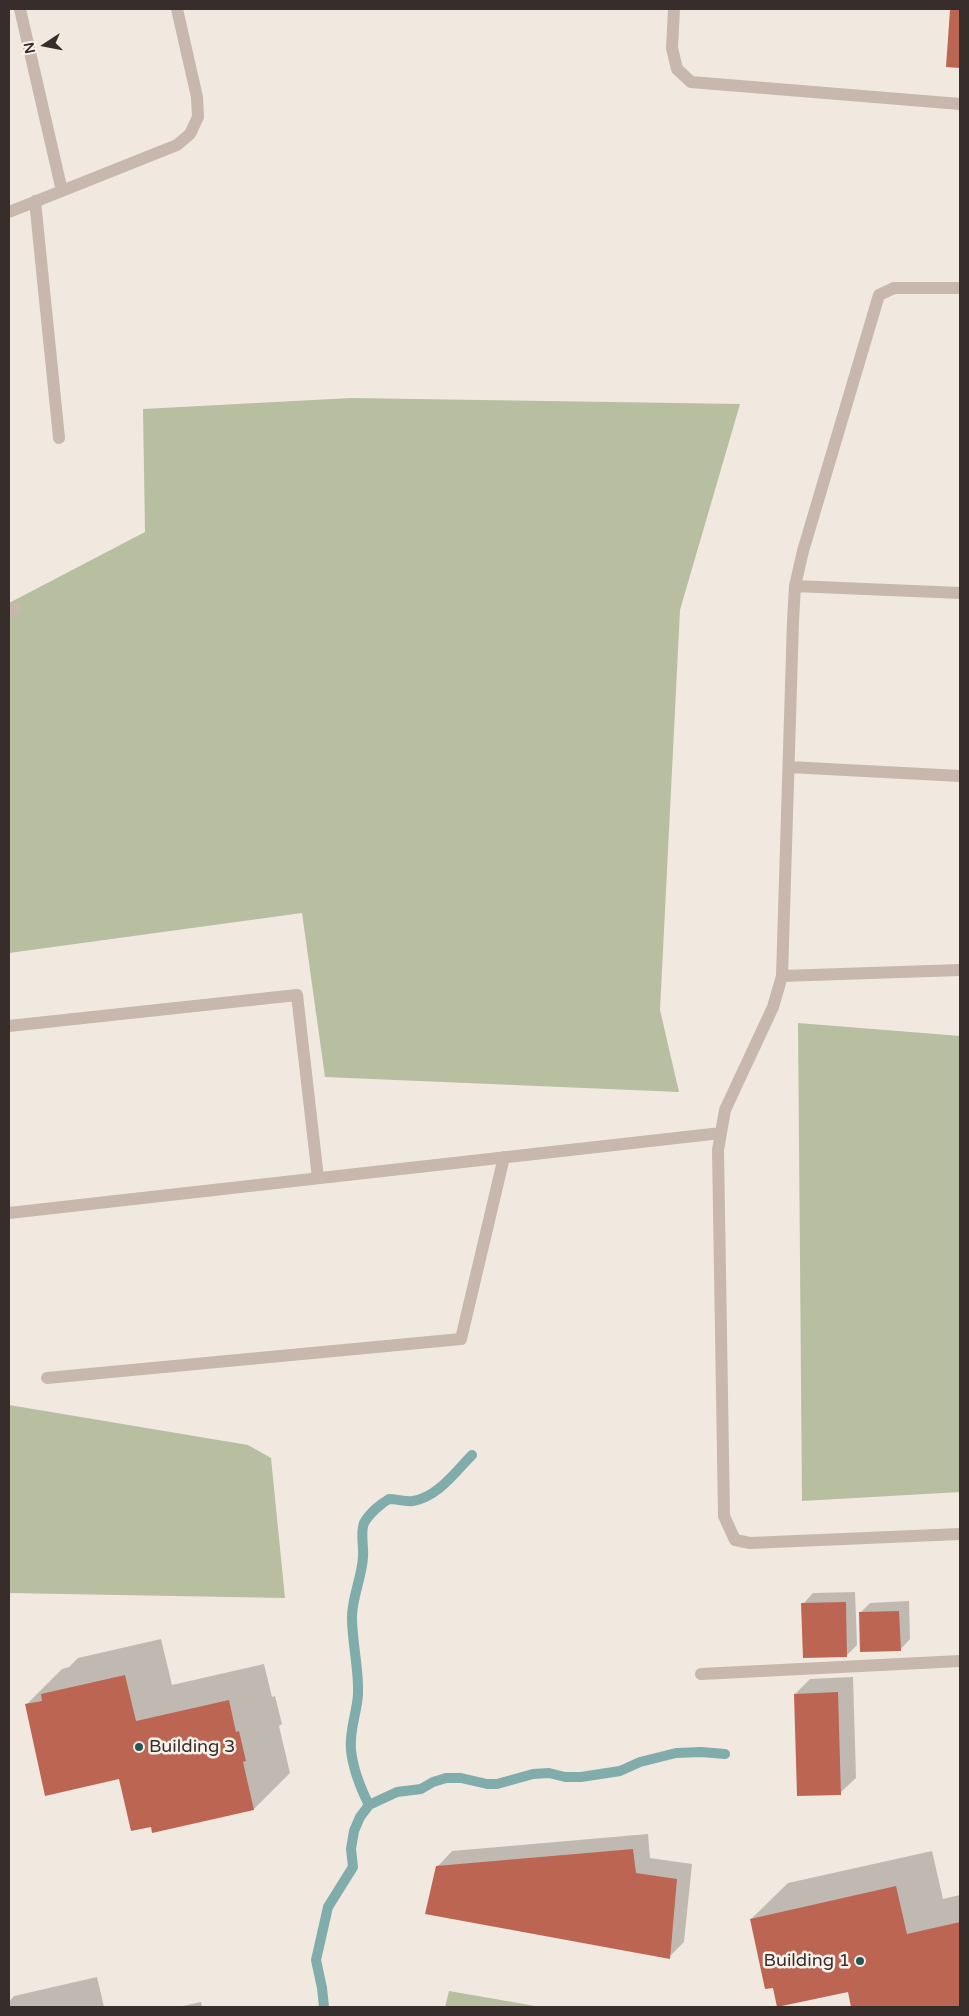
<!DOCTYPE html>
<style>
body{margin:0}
#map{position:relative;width:969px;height:2016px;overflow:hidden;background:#f1e8df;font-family:"Varela Round",sans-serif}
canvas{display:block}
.frame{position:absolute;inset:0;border:10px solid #372d2a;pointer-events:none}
.north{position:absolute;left:20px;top:20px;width:50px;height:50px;-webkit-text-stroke:4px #f9f2ec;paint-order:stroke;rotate:259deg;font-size:14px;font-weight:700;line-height:20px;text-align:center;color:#372d2a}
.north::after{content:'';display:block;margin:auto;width:18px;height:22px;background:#372d2a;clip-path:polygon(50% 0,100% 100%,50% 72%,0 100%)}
</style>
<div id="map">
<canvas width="969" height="2016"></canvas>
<div class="frame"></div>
<div class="north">N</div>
</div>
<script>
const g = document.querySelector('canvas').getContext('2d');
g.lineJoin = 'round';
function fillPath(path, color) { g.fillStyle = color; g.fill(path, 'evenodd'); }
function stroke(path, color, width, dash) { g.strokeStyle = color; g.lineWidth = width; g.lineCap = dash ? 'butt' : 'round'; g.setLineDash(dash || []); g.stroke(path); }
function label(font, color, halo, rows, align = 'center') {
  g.font = font + ' "Varela Round",sans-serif'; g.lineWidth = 5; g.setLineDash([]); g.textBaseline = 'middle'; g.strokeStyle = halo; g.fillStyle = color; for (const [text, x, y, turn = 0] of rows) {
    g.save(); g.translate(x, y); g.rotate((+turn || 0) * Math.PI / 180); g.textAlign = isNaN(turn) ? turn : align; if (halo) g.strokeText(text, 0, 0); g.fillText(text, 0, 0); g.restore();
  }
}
const green = new Path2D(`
 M351,398L740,404L680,610L660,1010L679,1092L325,1077L302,913L9,953V603L145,532L143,409Z
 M798,1023L960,1036V1492L802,1501Z
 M9,1405L248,1445L271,1458L285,1598L9,1593Z
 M449,1991L541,2007H445Z`);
const shadow = new Path2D(`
 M952,9H960V66H948Z
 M855,1592L857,1645L847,1655L803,1604L813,1593Z
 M909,1601L910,1639L900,1650L860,1613L870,1603Z
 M161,1639L172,1685L264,1664L272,1697L275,1696L282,1724L279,1726L290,1773L254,1809L152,1825L120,1778L26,1705L62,1669L69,1667L78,1658Z
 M853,1677L856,1778L840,1793L795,1694L810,1679Z
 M648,1834L650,1858L692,1864L684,1942L669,1957L437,1867L452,1851Z
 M932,1851L943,1899L960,1895V2007H852L849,1991L774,1986L751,1919L788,1883Z
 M97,1977L104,2007H9V2002L14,1996Z
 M201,2002L202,2007H178Z`);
const stream = new Path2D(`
 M369,1805C360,1787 353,1770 351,1750C349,1730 357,1713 358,1694C359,1668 352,1643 352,1617C352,1597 362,1577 363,1557C364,1546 360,1533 364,1523C369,1514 380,1504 389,1499C397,1499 405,1502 413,1501C438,1497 456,1471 472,1455
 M324,2007L322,1988L316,1960L328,1907L353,1867L351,1849L354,1831L360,1817L369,1805L397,1792L421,1789L433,1782L446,1778H461L487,1784H497L533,1774L549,1773L565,1777H581L620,1771L640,1762L676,1753L701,1752L725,1754`);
const building = new Path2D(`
 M950,10H960V68L946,67Z
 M846,1602L847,1657L803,1658L801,1603Z
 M899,1611L901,1651L860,1652L859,1612Z
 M125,1675L136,1721L229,1700L236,1732L239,1731L246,1761L243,1762L254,1810L152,1833L151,1827L131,1831L119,1779L45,1796L25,1704L42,1701L41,1694Z
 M838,1692L841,1795L797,1796L794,1694Z
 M633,1849L636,1873L677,1879L670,1959L425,1914L436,1866Z
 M896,1886L907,1934L960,1922V2007H851L848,1992L777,2007L773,1988L765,1989L750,1919Z`);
const service = new Path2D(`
 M674,9L672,48L677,69L691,82L960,104`);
const minor = new Path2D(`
 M20,9L62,191
 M35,201L59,438
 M9,212L177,145L190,134L198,117L197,97L177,9
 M960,288H894L879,295L803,551L795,586L793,621L782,976L773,1007L725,1110L718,1150L724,1516L735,1540L750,1543L960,1534
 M795,586L960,593
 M9,609H15
 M789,767L960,776
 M782,976L960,970
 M9,1026L297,995L318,1178
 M9,1213L721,1133
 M47,1378L461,1339L504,1157
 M701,1674L960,1661`);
const markers = [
 [139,1747,5,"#235655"],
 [860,1961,5,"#235655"]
];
const poiNames = [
 ["Building 3",149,1747],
 ["Building 1",850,1961,"right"]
];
fillPath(green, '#b7bfa0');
fillPath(shadow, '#0003');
stroke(stream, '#80acab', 10);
fillPath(building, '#bc6552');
stroke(service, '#c8b7ac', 12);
stroke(minor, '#c8b7ac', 12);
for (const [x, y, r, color] of markers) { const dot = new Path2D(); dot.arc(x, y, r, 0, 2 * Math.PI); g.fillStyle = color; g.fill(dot); stroke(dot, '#f9f2ec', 2); }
label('18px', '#372d2a', '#f9f2ec', poiNames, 'left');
</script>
